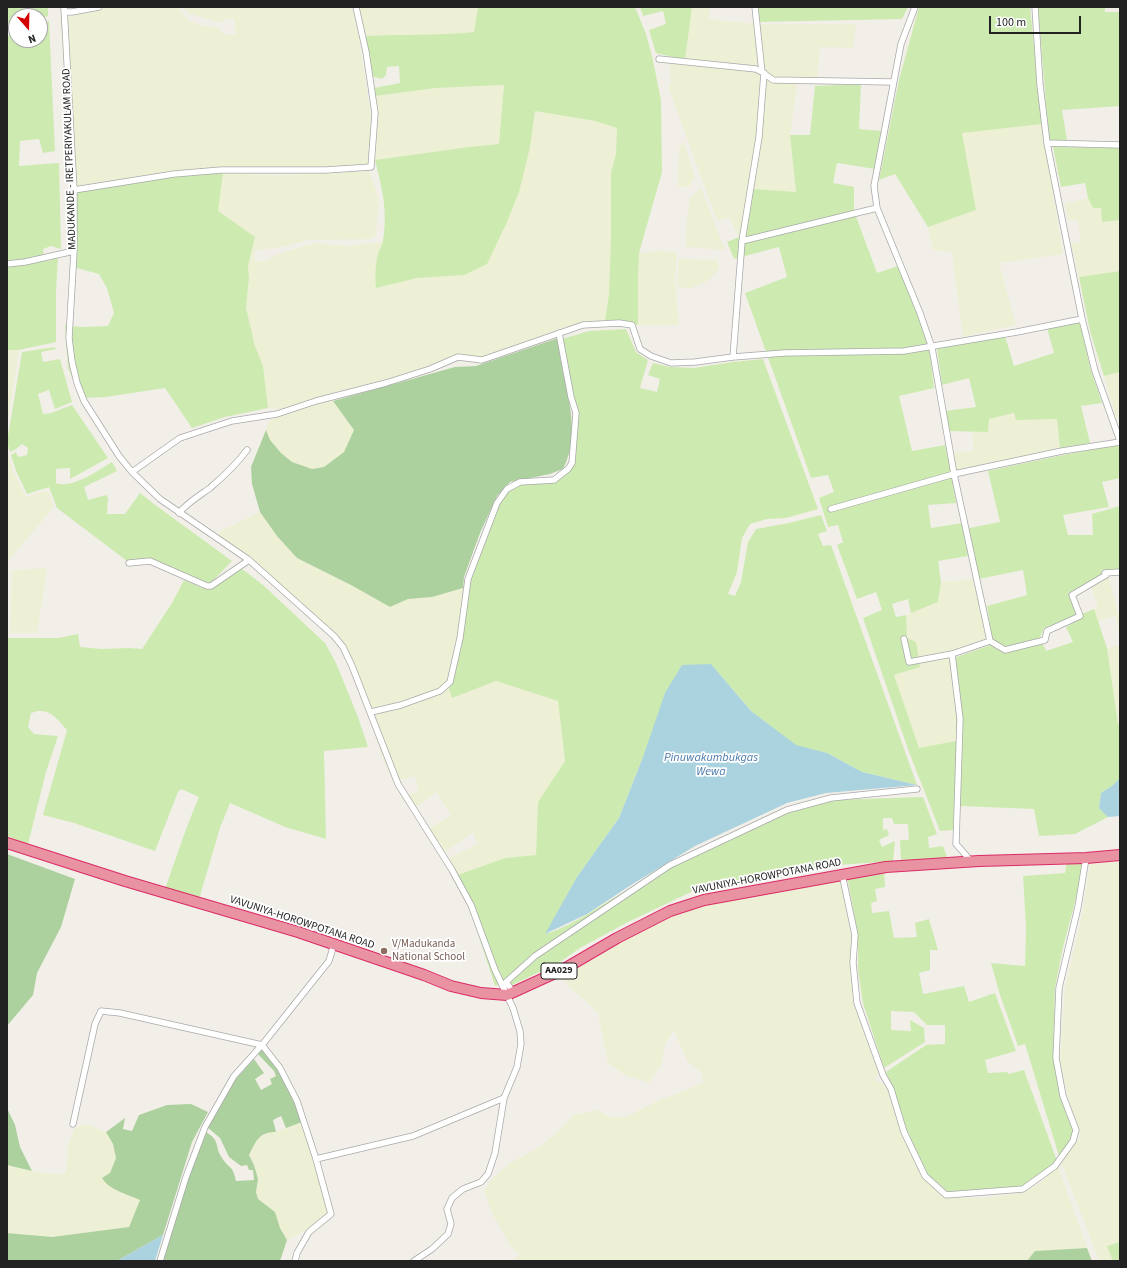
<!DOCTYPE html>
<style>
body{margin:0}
#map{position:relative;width:1127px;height:1268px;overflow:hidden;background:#f2efe9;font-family:"Source Sans 3",sans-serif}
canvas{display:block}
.frame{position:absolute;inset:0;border:8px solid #222;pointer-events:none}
.north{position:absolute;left:8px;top:8px;width:40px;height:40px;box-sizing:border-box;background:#fff;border:1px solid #a7a7a7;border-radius:50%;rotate:160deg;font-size:11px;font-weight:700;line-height:16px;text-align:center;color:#222}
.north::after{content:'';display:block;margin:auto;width:14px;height:18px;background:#d40000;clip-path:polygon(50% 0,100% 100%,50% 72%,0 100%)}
.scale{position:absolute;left:989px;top:16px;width:92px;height:18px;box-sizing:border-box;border:2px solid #222;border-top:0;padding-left:5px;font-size:12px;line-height:14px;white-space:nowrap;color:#222;-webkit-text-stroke:3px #fff;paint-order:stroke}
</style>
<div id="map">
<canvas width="1127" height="1268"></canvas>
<div class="frame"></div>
<div class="north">N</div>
<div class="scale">100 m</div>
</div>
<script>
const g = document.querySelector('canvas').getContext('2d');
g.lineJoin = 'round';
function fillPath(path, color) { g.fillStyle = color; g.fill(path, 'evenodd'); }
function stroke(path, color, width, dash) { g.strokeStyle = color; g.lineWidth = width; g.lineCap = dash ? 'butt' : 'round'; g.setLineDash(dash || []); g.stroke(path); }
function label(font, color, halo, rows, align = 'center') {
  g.font = font + ' "Source Sans 3",sans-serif'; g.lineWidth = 3.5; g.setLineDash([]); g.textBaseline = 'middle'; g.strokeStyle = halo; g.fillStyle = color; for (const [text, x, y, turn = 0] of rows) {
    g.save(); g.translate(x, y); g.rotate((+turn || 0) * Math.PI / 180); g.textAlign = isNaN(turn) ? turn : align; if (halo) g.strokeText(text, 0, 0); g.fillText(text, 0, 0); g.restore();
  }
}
const farmland = new Path2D(`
 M110,7H179L180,11L188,20L199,25L219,28L225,35L236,34L234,19H224L223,23L188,13L184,7H352L358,33L371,116L369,165L323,168L221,167L192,169L70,187L71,171L67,103L60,19Z
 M358,7H478L474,32L442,35H387L364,36Z
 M692,7H710L709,19L755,24H856L853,48L820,47L817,78H798L790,135L796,192L746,234L738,236L729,217L717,221L668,86L671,85L670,63L685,60Z
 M504,84L499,144L469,147L375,160L377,122L375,96L436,88L492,86Z
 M535,111L595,121L617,128L616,154L611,173V237L609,294L605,321L584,323L559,329L483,357L459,355L401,375L333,393L290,408L280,409L268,408L263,366L255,346L246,308L249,278L248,266L255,237L217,211L223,173L277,175L369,171L374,184L379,199L376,234L372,239L307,240L283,247L258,250L254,252L256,262L269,260L272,256L315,243L347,246L383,242L378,252L376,288L417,278L464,275L530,147Z
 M1042,124L1063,254L999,263L1016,325L963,337L952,252L933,250L928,227L976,210L961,133Z
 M683,141L695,177L690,185L687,187L678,186V183L679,150Z
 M701,188L725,250L686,247L687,217L690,198Z
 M1088,198L1093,208H1101L1102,222L1120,220V271L1079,277L1071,244L1081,242L1078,220H1068L1065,204Z
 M659,251L677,252L675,281L679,325H638V279L639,253Z
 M679,259L717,260L719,266L717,271L711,278L702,284L688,289L677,286Z
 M7,350H19L7,427Z
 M1120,372V417L1116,418L1104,376Z
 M333,401L354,430L344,452L324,467L312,469L292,462L281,453L270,440L266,430L270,420L319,403Z
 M1014,413L1016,420L1057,419L1060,448L957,472L953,452L974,451L972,431L988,432L989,419Z
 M7,450L14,473L26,497L48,490L54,507L7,562Z
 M260,512L277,536L297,558L351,585L390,607L408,599L432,597L463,588V606L453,665L448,682L439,690L403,703L366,709L358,686L339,646L328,631L259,568L218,539L219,532Z
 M47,568L37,633H10L12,570Z
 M1108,576L1118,612H1120V638L1116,616L1097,621L1094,609L1098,606L1091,586Z
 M973,579L987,638L937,657L951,659L956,717V742L919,748L894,675L920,667L907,639L906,615L938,602L941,582Z
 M1120,645V725H1118L1107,648Z
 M496,681L558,701L565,761L538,802L536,855L505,858L452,877L443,861L478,844L473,832L440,856L424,832L451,815L436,792L412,810L401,798L419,791L415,776L394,782L383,759L369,715L429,697L449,688L452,698Z
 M1120,861V1242L1107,1246L1113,1261H1099L1061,1161L1081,1136L1067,1095L1060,1059L1065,988L1083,911L1090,863Z
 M840,879L851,936L850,971L854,1006L877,1068L878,1075L875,1080L884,1084L888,1091L902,1133L921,1176L940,1194L948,1198H982L1021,1193L1040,1183L1058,1166L1087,1248L1035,1251L1027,1261H513L520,1254L511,1247L491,1211L484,1191L491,1180L510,1163L541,1146L561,1129L573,1115L597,1110L610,1117H626L658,1101L703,1083L702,1073L687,1061L674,1030L665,1044L661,1065L649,1083L625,1075L608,1063L598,1013L584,999L571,989L561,976L560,972L683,907Z
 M302,1122L328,1213L306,1230L287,1240L280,1228L275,1212L258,1199L256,1192L258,1179L254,1165L249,1155L257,1139L270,1132H276Z
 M86,1124L106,1132L113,1144L116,1158L110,1173L113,1189L140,1200L129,1227L52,1237L7,1233V1165L32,1171L62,1175L66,1172L69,1141L75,1128Z`);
const grass = new Path2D(`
 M7,7H48V16L40,19V16H16V28L7,31Z
 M478,7H635L646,34L652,56L661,100L662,172L639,253L638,279V325L624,322L605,321L609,294L611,237V173L616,154L617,128L595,121L535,111L530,147L519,192L507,222L487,264L464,275L417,278L376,288C375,277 375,266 378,254C379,249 383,245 383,240C388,210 382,189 375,160L469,147L499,144L504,85L436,88L375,96L374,88L400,83L399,66L387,67L386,75L382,79L371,76L364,36C401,34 438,36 474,32Z
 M640,7H692L685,60L656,53L649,30L666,24L663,11L643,16Z
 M757,7H908L902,19L759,22Z
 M919,7H1030L1042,124L962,133L976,210L928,227L895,174L879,180L899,80Z
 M1038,7H1105V12H1120V106L1062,110L1067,140H1049Z
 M49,21L55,151L43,153L39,139L20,141L19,166L59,163L61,249L51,246L43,249L44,255L7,263V36L16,33V40H40V24Z
 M861,84L859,129L882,131L875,169L837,163L833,183L854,187V211L877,273L898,266L929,345L934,388L899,396L912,451L945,445L951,472L956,503L928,505L931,528L962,523L968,556L938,561L941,582L938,602L911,613L908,599L892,604L896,617L906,615L907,638L916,642L920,667L894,675L919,748L956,741V717L951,659L993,644L987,606L1027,595L1023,570L979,579L969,528L1000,522L988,471L1063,455L1118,445L1120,450V478L1102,482L1109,507L1063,515L1068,535H1093L1092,514L1120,506V569L1101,570L1103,575L1068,593L1077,615L1044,628L1040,637L1046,651L1073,642L1066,627L1083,617L1082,614L1094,609L1107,648L1118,724L1120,725V778L1112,786L1101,793L1099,807L1108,817L1075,834L1039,836L1034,809L960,806H954L953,830L940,831L909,752L863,618L882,610L876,592L857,599L837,545L843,542L838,525L828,527L819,498L834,492L828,475L811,478L745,293L787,277L779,247L734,259L727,242L746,234L753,189L796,192L790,135H810L815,86Z
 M1053,147L1120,148V220L1102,222L1101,208H1093L1088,198L1085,183L1061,187Z
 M223,173L218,211L255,237L248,266L249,278L246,308L255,346L263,366L268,408L225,417L192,428L165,388L106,397L81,398L68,368L65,325L81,327L108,326L114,313L107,288L99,274L73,267L70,245L71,193L182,175Z
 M58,256L56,293V342L19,350H7V265L39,260L49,261Z
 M1120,271V372L1104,376L1090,331L1079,277Z
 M1080,321L1091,371L1102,403L1081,406L1090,443L1060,448L1057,419L1016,420L1014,413L989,419L988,432L949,431L945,411L976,407L969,378L942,385L937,349L1005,336L1014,366L1054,353L1047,328Z
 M626,329L636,352L648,360L640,388L657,392L660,379L648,375L653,363L670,367L694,368L733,362L763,359L818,509L786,518L767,519L750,524L742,538L737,572L728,594L735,596L741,582L748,542L756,529L789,523L821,515L827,531L818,534L823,546L831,545L917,785L862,772L827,753L796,746L751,711L711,664L643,757L619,818L577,877L546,934C577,924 603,903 632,887L628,892L549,945L504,983L495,986L470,909L452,877L505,858L536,855L538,802L565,761L558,701L496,681L452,698L449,688L458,662L469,579L500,502L508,491L518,485L547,483L560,479L574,464L573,397L562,339L589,331Z
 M55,347L56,349L41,352L43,362L60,359L72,402L55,409L49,390L38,394L43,414L51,413L72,405L108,458L70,479V468L56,469V483C73,489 97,471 112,462L117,471L84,487L88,500L106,495L108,498L107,514H125L140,493L154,504L232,561L210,584L151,559L127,561L57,508L49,487L27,494L16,471L11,455L16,452L18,457L27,455L28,448L22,444L16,449L10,452L7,442L22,352Z
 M237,565L263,585L325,643L336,663L358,717L368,747L324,751L326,839L285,827L230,803L220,828L199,899L165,889C176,858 186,827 199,797L181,789L178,792L155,851L74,823L43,815L67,730C56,718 49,706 31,713L28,727L34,734L58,736L46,772L28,844L7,836V638H59L78,634L80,647L101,649L129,648L142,649L172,603L184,580L202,588H214Z
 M923,797L937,834L928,837L929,848L943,846L948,860L901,861L900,840H909L908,824H894L892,818H883V830L887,829L889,835L879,840L882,847L895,841L893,861L839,865L693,891L628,922L580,948L560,962L510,986L508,982L536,958L671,867L788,812L831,800Z
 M1067,860H1084L1074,906L1063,947L1055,988L1053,1058L1060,1097L1073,1131L1068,1143L1059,1156L1025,1044L1018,1046L1000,995L991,963L1025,966L1026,928L1023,876L1065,873Z
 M884,871L885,887L875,889L877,901L871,903L872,913L889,911L894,938L917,937L915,923L929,919L938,950H930V970L919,973L923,994L964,986L969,1002L995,993L1016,1051L985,1060L988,1073L1007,1072L1009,1074L1024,1070L1057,1161L1022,1188L948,1192L927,1174L907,1130L893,1089L886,1072L926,1045L945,1044V1025H927L914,1012L891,1011V1030L911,1031L910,1020L924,1028L925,1042L884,1068L863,1003L858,970V934L847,876Z
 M1120,1242V1261H1113L1107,1246Z`);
const forest = new Path2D(`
 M558,338C560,381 585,427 563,469L550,474L510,482L497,496L480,533L464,577L463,588L432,597L408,599L390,607L351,585L297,558L277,536L260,512L252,484L251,467L266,430L270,440L281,453L292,462L312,469L324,467L344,452L354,430L333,401L455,367L476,366Z
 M7,854L75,879L61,927L37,973L33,995L7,1026Z
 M262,1047L282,1074L302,1122L286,1128L281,1116L273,1120L276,1132C259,1132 256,1141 249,1155L254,1165L258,1179L256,1192L258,1199L275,1212L280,1228L287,1240L280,1261H162L181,1198L206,1132C221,1141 214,1146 222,1158C229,1169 233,1165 236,1181L254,1180L253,1170H249L247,1165L241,1166L229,1157L220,1138L207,1127L235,1080L254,1059L264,1073L255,1079L261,1090L272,1084L270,1079L276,1076L274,1071L257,1053Z
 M191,1104L208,1112L192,1142L163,1235L117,1261H7V1233L52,1237L129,1227L140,1200C127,1194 109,1190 102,1178L110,1173L116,1158L113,1144L106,1132L125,1118L123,1129L132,1131L139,1115L167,1105Z
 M7,1108L15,1125L20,1147L32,1171L7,1165Z
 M1087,1248L1092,1261H1027L1035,1251Z`);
const water = new Path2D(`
 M711,664L751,711L796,745L827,753L862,772L917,785L826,793L787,803L695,846L631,885L587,914L545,934L577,877L619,818L643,757L665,693L682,665Z
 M1120,778V816L1108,817L1099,808L1101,793L1112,786Z
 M163,1235L155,1261H117Z`);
const street = new Path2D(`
 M64,7L74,190V251L69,338L72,362L77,383L84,401L119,456L132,472L160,499L249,560L334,636L343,647L352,666L398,784L452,870L471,905L495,970L513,1008L520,1031L521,1044L517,1067L504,1098L495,1153L488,1174L481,1182L463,1189L452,1198L447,1209L451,1224L448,1234L432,1249L414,1261
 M755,7L762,72L773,80L893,82
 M915,7L901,44L874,186L877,208L920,313L932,348L954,474L990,641L952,654L960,719L956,844L971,861
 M1035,7L1040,85L1047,143L1082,319L1095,371L1120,441
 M64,12H72L99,7
 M659,59L756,69L762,72
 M1047,143L1120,145
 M74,190L174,174L221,170H326L371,167L375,113L366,52L356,7
 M742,241L877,208
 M7,264L25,262L74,251
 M733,357L742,241L759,137L764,73
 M132,472L180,438L232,421L277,414L316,401L386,383L430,369L458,357L482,360L583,325L619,323L632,325L640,349L651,356L671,363L695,362L733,357L784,353L904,351L1017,332L1082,319
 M831,509L954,474L1062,451L1120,442
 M179,513C188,502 199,496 210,488C224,476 236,465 247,450
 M129,563L150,561L207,586H211L249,560
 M904,639L909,662L952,654
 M990,641L1005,650L1045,640L1047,631L1080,616L1072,595L1106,575L1105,573L1120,572
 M371,712L401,705L440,691L450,682L460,638L468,579L497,503L507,489L520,482L554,480L568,469L572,463L576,413L571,397L559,333
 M842,874L855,935L853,963L857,1003L883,1075L891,1089L904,1132L925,1176L946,1195L1023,1189L1055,1166L1073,1141L1076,1130L1063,1096L1056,1058L1059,988L1078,907L1086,858
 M514,993L506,982L535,956L670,865L787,810L831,798L917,789
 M73,1124L95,1024L101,1011L120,1013L262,1045L280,1068L297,1101L316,1159L331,1214L309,1232L297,1253L295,1261
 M316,1159L413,1136L504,1098
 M160,1261L186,1177L205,1127L234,1076L262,1045L329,961L334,944`);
const highway = new Path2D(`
 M7,843L125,881L298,932L424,975L451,986L481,993L507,995L564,969L617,938L670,911L704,900L886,867L979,861L1086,858L1120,855`);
const markers = [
 [384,951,4,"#8d6e63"]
];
const shields = [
 [559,971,36]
];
const shieldNames = [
 ["AA029",559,971]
];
const streetNames = [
 ["MADUKANDE - IRETPERIYAKULAM ROAD",70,159,-92],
 ["VAVUNIYA-HOROWPOTANA ROAD",767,877,-11],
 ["VAVUNIYA-HOROWPOTANA ROAD",302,923,18]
];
const educationNames = [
 ["V/Madukanda",392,945],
 ["National School",392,958]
];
const waterNames = [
 ["Pinuwakumbukgas",711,758],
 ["Wewa",711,772]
];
fillPath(farmland, '#eef0d5');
fillPath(grass, '#cdebb0');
fillPath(forest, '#add19e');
fillPath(water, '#aad3df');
stroke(street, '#a9a9a9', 7);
stroke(highway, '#dc2a67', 12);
stroke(street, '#fff', 5.5);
stroke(highway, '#e892a2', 10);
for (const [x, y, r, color] of markers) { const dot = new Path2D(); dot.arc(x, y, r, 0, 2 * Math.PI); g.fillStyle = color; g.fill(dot); stroke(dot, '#fff', 1.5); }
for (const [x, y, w] of shields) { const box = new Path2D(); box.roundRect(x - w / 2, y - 8, w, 16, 3); g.fillStyle = '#fff'; g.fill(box); stroke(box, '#222', 1); }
label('bold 10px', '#222', null, shieldNames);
label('11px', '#222', '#fff', streetNames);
label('11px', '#785e54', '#fff', educationNames, 'left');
label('italic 12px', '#4a7aab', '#fff', waterNames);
</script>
